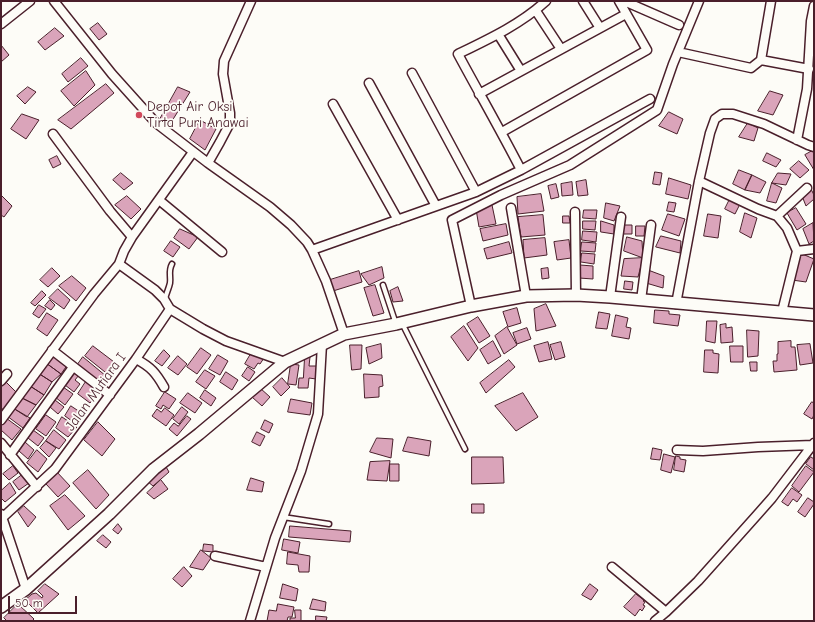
<!DOCTYPE html>
<style>
body{margin:0}
#map{position:relative;width:815px;height:622px;overflow:hidden;background:#fdfcf7;font-family:"Comic Neue",sans-serif}
canvas{display:block}
.frame{position:absolute;inset:0;border:2px solid #4a1f2b;pointer-events:none}
.scale{position:absolute;left:8px;top:596px;width:69px;height:18px;box-sizing:border-box;border:2px solid #4a1f2b;border-top:0;padding-left:5px;font-size:12px;line-height:14px;white-space:nowrap;color:#4a1f2b;-webkit-text-stroke:3px #fdfcf7;paint-order:stroke}
</style>
<div id="map">
<canvas width="815" height="622"></canvas>
<div class="frame"></div>
<div class="scale">50 m</div>
</div>
<script>
const g = document.querySelector('canvas').getContext('2d');
g.lineJoin = 'round';
function fillPath(path, color) { g.fillStyle = color; g.fill(path, 'evenodd'); }
function stroke(path, color, width, dash) { g.strokeStyle = color; g.lineWidth = width; g.lineCap = dash ? 'butt' : 'round'; g.setLineDash(dash || []); g.stroke(path); }
function label(font, color, halo, rows, align = 'center') {
  g.font = font + ' "Comic Neue",sans-serif'; g.lineWidth = 3.5; g.setLineDash([]); g.textBaseline = 'middle'; g.strokeStyle = halo; g.fillStyle = color; for (const [text, x, y, turn = 0] of rows) {
    g.save(); g.translate(x, y); g.rotate((+turn || 0) * Math.PI / 180); g.textAlign = isNaN(turn) ? turn : align; if (halo) g.strokeText(text, 0, 0); g.fillText(text, 0, 0); g.restore();
  }
}
const building = new Path2D(`
 M98,23L107,34L99,40L90,29Z
 M55,28L64,36L45,50L38,42Z
 M1,45L9,55L1,62Z
 M81,58L88,66L68,82L62,74Z
 M86,71L95,85L74,106L61,91Z
 M106,84L114,93L71,129L58,120Z
 M28,87L36,92L25,104L17,96Z
 M178,87L190,92L167,129L159,121Z
 M770,91L783,95L773,115L758,111Z
 M669,112L683,119L677,134L659,126Z
 M22,114L39,120L26,139L11,129Z
 M200,120L216,129L205,150L190,139Z
 M748,123L758,128L754,141L739,137Z
 M814,150V170L805,155Z
 M767,153L781,160L776,167L763,161Z
 M57,156L61,164L53,168L49,160Z
 M799,161L809,170L800,178L790,169Z
 M739,170L752,175L745,190L733,184Z
 M655,172L662,173L660,185L653,184Z
 M121,173L133,183L124,190L113,180Z
 M778,173L791,174L786,185L772,183Z
 M752,175L766,182L760,193L745,190Z
 M669,178L691,185L688,199L666,194Z
 M586,180L588,195L578,196L576,182Z
 M572,182L573,195L562,196L561,184Z
 M772,183L782,188L776,203L767,201Z
 M556,184L559,197L551,199L548,186Z
 M811,189L814,195V199L806,206L802,196Z
 M541,194L544,211L518,214L517,197Z
 M1,195L12,206L4,217L1,215Z
 M127,196L141,209L131,219L115,205Z
 M730,199L740,204L735,214L725,209Z
 M669,202L676,203L674,212L667,211Z
 M606,203L620,206L614,221L604,218Z
 M492,205L496,224L479,227L476,209Z
 M796,208L806,224L797,230L787,213Z
 M584,210H597L596,219L583,218Z
 M745,213L757,218L751,238L740,232Z
 M668,214L685,219L679,236L662,230Z
 M708,214L721,216L718,238L704,236Z
 M543,215L545,235L521,237L518,217Z
 M563,216H569L570,223H563Z
 M583,221H596L595,230L583,229Z
 M601,221L614,225V234L601,232Z
 M813,223L814,241L809,244L803,229Z
 M506,224L508,235L483,241L480,229Z
 M623,225H632V234H623Z
 M636,226H645L644,236H636Z
 M180,229L198,237L189,249L174,238Z
 M583,231L597,232L596,242L582,240Z
 M661,236L681,241L680,253L656,247Z
 M627,237L642,241L643,258L624,251Z
 M545,238L547,255L524,258L523,240Z
 M569,240L571,258L557,260L554,242Z
 M171,241L180,247L173,257L164,251Z
 M509,242L512,253L487,259L484,249Z
 M582,242L596,243L595,252L581,251Z
 M582,253L595,254L594,264L581,262Z
 M800,253L814,259L806,282L792,280Z
 M643,258L638,277L621,276L624,259Z
 M580,265L593,266V279L579,278Z
 M382,267L384,278L369,285L361,274Z
 M52,268L60,276L48,287L40,280Z
 M548,268L549,278L542,279L541,269Z
 M648,270L664,276L663,288L646,283Z
 M359,271L362,282L333,291L330,280Z
 M72,276L86,288L76,301L59,286Z
 M625,281L633,282L632,290L624,289Z
 M375,285L384,313L373,316L364,288Z
 M398,287L403,301L393,302L390,291Z
 M58,289L70,300L64,309L49,298Z
 M42,291L46,295L35,306L31,303Z
 M50,300L55,305L51,310L45,306Z
 M546,304L556,326L536,331L534,309Z
 M39,305L46,309L39,318L33,314Z
 M517,308L521,323L508,327L503,312Z
 M655,310L669,311V314L680,315L678,326L654,323Z
 M599,312L610,314L607,329L596,328Z
 M47,313L58,320L47,336L37,329Z
 M616,315L628,318L626,327L631,328L629,339L612,336Z
 M478,317L490,336L479,343L467,324Z
 M707,321H717L715,343L706,341Z
 M726,324V328L732,327L733,342L721,343L720,325Z
 M464,326L478,348L468,361L451,337Z
 M507,327L517,345L504,354L495,336Z
 M527,328L531,339L517,344L513,333Z
 M747,330L759,331L758,356L748,357Z
 M493,341L501,356L488,364L480,350Z
 M791,341V347H795L797,370L774,372L773,361H777V354H778V342Z
 M548,342L552,359L539,362L534,346Z
 M561,342L565,357L555,360L550,345Z
 M381,344L382,358L369,364L366,348Z
 M810,344L813,363L800,365L797,345Z
 M350,345H362L361,369L352,370Z
 M93,346L118,365L110,376L85,356Z
 M730,346H743V362H731Z
 M201,348L211,355L197,374L187,367Z
 M164,350L170,356L162,366L155,361Z
 M705,350H713V353L719,354L718,373L704,372Z
 M252,352L264,358L260,364L258,363L254,369L245,364Z
 M55,353L68,364L61,374L46,363Z
 M218,355L228,361L220,375L209,369Z
 M178,356L187,364L178,375L168,368Z
 M83,357L106,376L99,385L76,367Z
 M305,357H310L309,366H317L316,379L309,378L308,388H298L299,378H303Z
 M509,360L515,367L486,393L480,383Z
 M750,362H757V371H751Z
 M46,363L61,374L52,382L38,373Z
 M291,364L299,365L296,385L288,384Z
 M248,367L255,372L249,381L242,376Z
 M72,370L79,375L75,380L80,384L74,392L65,385L71,377L68,375Z
 M205,370L215,376L206,389L196,382Z
 M226,372L238,380L232,390L220,382Z
 M38,373L52,382L44,395L30,386Z
 M364,374L382,375L383,386L379,387V397L365,398Z
 M282,378L290,387L281,396L273,387Z
 M87,380L101,390L90,403L78,394Z
 M6,382L16,392L4,410L1,408V388Z
 M30,386L44,395L36,405L20,397Z
 M63,387L73,394L65,405L55,397Z
 M260,388L270,397L262,406L252,397Z
 M205,390L216,398L211,406L200,398Z
 M165,392L176,399L169,409L163,405L161,409L156,406Z
 M188,393L202,403L195,413L180,403Z
 M523,393L538,417L516,431L495,406Z
 M20,397L36,405L27,417L13,408Z
 M291,399L312,403L310,415L288,412Z
 M55,400L64,407L58,414L50,407Z
 M812,402L814,403V415L812,419L804,414Z
 M71,406L83,414L76,424L65,416Z
 M182,407L188,412L179,424L173,419Z
 M13,408L30,418L23,428L7,416Z
 M165,408L174,415L166,426L152,416L157,409L161,412Z
 M46,415L56,422L46,436L36,429Z
 M187,416L191,419L177,436L169,429L174,423L178,426Z
 M62,417L77,427L68,437L56,428Z
 M6,418L21,429L12,440L1,430V423Z
 M265,420L273,424L269,433L261,429Z
 M98,422L115,439L102,456L84,440Z
 M33,430L44,438L38,446L28,438Z
 M54,430L66,440L59,449L46,441Z
 M257,432L265,436L260,446L252,442Z
 M408,437L431,441L429,456L403,451Z
 M377,438L393,439L391,458L370,452Z
 M46,441L56,448L49,457L40,448Z
 M25,442L34,450L28,459L19,451Z
 M653,448L662,450L660,460L651,459Z
 M37,450L47,459L38,472L27,463Z
 M664,454L675,457L671,473L661,470Z
 M676,456L680,457V459L686,460L684,472L674,470Z
 M472,457H503L504,483L472,484Z
 M811,457L814,459V470L806,464Z
 M390,461L387,481L367,480L370,462Z
 M390,464H399V481H390Z
 M165,465L169,472L153,486L147,481Z
 M13,466L18,473L9,480L3,474Z
 M806,466L814,472L799,492L792,486Z
 M88,470L109,495L96,509L73,483Z
 M56,471L70,486L58,497L46,484Z
 M22,475L29,483L19,490L13,482Z
 M251,478L264,482L262,492L247,490Z
 M161,480L168,489L154,499L147,493Z
 M10,483L16,493L5,502L1,498V491Z
 M792,488L802,495L797,502L793,499L788,506L782,502Z
 M65,495L85,516L68,530L50,506Z
 M808,498L814,502V504L805,517L798,512Z
 M472,504H484V513H472Z
 M24,506L36,517L28,527L18,512Z
 M118,524L122,529L118,534L113,530Z
 M290,526L351,531L350,542L289,537Z
 M103,535L111,542L106,548L97,541Z
 M284,539L300,542L298,553L282,550Z
 M204,544L213,545V552L203,551Z
 M201,550L211,558L203,570L190,567Z
 M288,552L310,556L309,572H299L298,565L287,564Z
 M184,567L192,576L182,587L173,579Z
 M45,584L59,594L38,613L25,600L32,594L36,593L42,598L43,596L38,591Z
 M283,584L298,589L296,601L280,598Z
 M590,584L598,590L591,600L582,595Z
 M636,594L644,600L643,601L645,602L643,605L645,606L642,611L640,609L635,616L624,607Z
 M313,599L326,602L325,611L310,609Z
 M18,604L34,619L32,621H7L4,618Z
 M278,604L294,607L292,617H288L287,621H267L269,610L276,611Z
 M295,610H301V621H290V618H295Z
 M316,616L327,617L326,621H316Z`);
const service = new Path2D(`
 M383,285L396,324
 M165,299C166,294 169,288 170,283C171,276 168,271 172,264
 M402,323L465,449
 M283,517L329,524`);
const minor = new Path2D(`
 M54,1L112,74L156,123L208,163L270,207L291,225L307,242L312,250L326,281L344,334
 M583,1L600,28
 M624,1L679,25
 M536,11L561,49
 M1,24L30,1
 M498,34L521,71
 M678,52L751,68L761,60L809,69
 M761,60L771,1
 M412,73L476,192
 M369,83L436,206
 M479,94L626,14
 M333,104L398,220
 M502,132L647,50L619,1
 M53,134L110,211L132,237
 M797,140L807,89L811,21L814,6
 M208,163L220,142L230,123V113L223,74L224,61L251,1
 M521,170C501,131 479,93 458,54C489,39 521,24 546,1
 M699,181L758,209L777,216L787,228L797,251
 M159,200L222,252
 M511,208L526,296
 M575,212L576,295
 M777,216L807,188
 M312,250L476,192L521,170L650,99
 M119,264L155,290L164,299L170,309L203,329L226,341L285,362
 M610,297L621,217
 M641,300L651,225
 M676,304L699,181L710,133L715,119L722,114H733L764,124L808,145L814,147
 M471,306L452,220L501,195L570,165L657,110L673,64L699,1
 M782,312L797,251L814,249
 M52,350L110,395
 M136,359C151,367 156,373 164,387
 M1,381L7,374
 M1,420L94,294L119,264L124,251L132,237L193,152
 M1,443L37,487
 M677,450L703,451L758,447L813,445
 M10,455L73,367
 M1,514L26,589
 M1,519L55,469L136,359L170,309
 M215,556L266,567
 M612,567L666,612
 M250,621L275,538L301,471L318,414L322,344
 M655,621L666,612L698,581L757,515L772,498L814,443`);
const tertiary = new Path2D(`
 M1,607L26,589L109,514L154,469L199,434L285,362L344,334L396,324L471,306L526,296L576,295L610,297L814,315`);
const markers = [
 [139,115,4,"#d1495b"]
];
const poiNames = [
 ["Depot Air Oksi",147,107],
 ["Tirta Puri Anawai",147,123]
];
const streetNames = [
 ["Jalan Mutiara I",96,392,-54]
];
fillPath(building, '#daa4ba');
stroke(building, '#4a1f2b', 1);
stroke(service, '#4a1f2b', 7);
stroke(minor, '#4a1f2b', 11);
stroke(tertiary, '#4a1f2b', 14);
stroke(service, '#fdfcf7', 4);
stroke(minor, '#fdfcf7', 8);
stroke(tertiary, '#fdfcf7', 11);
for (const [x, y, r, color] of markers) { const dot = new Path2D(); dot.arc(x, y, r, 0, 2 * Math.PI); g.fillStyle = color; g.fill(dot); stroke(dot, '#fdfcf7', 1.5); }
label('14px', '#4a1f2b', '#fdfcf7', poiNames, 'left');
label('14px', '#4a1f2b', '#fdfcf7', streetNames);
</script>
